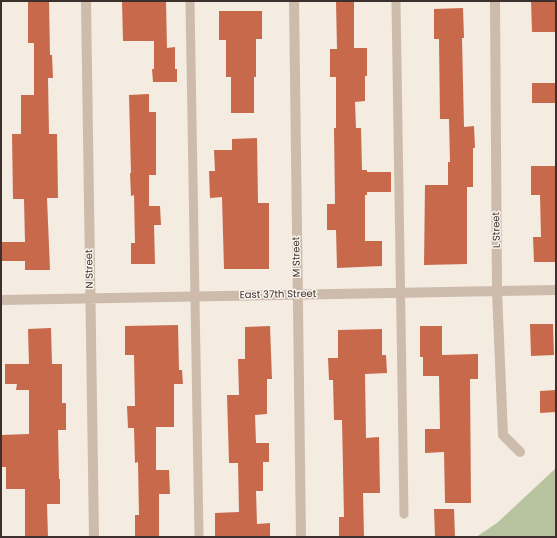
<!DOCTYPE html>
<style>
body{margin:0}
#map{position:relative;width:557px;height:538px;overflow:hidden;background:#f4ebe1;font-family:Poppins,sans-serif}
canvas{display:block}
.frame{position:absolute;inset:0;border:2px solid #3b302b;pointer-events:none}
</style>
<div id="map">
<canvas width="557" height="538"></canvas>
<div class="frame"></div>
</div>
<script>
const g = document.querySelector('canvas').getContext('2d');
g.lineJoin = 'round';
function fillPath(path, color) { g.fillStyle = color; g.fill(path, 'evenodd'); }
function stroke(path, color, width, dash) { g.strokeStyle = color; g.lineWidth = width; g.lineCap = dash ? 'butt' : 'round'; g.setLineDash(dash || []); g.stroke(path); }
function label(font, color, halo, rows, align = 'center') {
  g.font = font + ' Poppins,sans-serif'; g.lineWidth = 3; g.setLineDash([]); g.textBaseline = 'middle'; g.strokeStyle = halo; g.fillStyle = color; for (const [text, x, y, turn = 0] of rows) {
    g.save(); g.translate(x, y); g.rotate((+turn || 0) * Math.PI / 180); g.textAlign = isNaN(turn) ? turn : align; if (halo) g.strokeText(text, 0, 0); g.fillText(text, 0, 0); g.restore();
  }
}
const green = new Path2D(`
 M556,468V537H476L497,523Z`);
const building = new Path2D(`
 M28,1H49L50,55H52L53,78H48L49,134H57L58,198H47L50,270H25V261H1V242H25L24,199H13L12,134H21V95H34V43H28Z
 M122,1H166L167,48L175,47V69H177V82H153L152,69H154V41H123Z
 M336,1H354V48H367V76H365V101L355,102L356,128H361L362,170H367V172H391V192H367V195H365V241H382V266L337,268L336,230H327V204H335L334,128H336V77H330V49H337Z
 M531,1H556V32H532Z
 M463,8L464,38H462L464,127L474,126L475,148H473V187H467V264L424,265L425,185H448V162H450L449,119H440L439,39H434V9Z
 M219,11H262V39H256V77H254V113H231V77H226V40H219Z
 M532,83H556V103H532Z
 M149,94V112H156V175H149V206H160L161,225H154L155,264H131V243H135L134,195L131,196L130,173H131L129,95Z
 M257,138L258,203H269V269H224L222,197L210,198L209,171H215L214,150H232V139Z
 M531,166H556V262H534L533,237H541L540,195H531Z
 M530,324H553L554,355L531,356Z
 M178,325L179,370H182L183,384H174V427H156V470H169L170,494H159V537H135V515H139L138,462L135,463L134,428H128L127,406H135L134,355H125V326Z
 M270,326L272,379H267V414L255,415L256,443H269V462H263V491H256L257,524L270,523V537H215V513L239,512L238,463H229L227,395H239L238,359H245V327Z
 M420,326H442V355L478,354V379H470L471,503H445L444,452L425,453V429H440L439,376H423V357H420Z
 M51,328L52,364H62V403H66V430H58L59,479H60V504H47L48,537H25V489H6V467H1V435L29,434V390H16L17,384H5V364H29L28,329Z
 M382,329V355H386L387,373L365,374L366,438L379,437L380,493H363L364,536H339V517H344L342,420H334L333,380H329L328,358H338V330Z
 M556,390V412L540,413V391Z
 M434,509H454L455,537H435Z`);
const service = new Path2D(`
 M190,1L199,537
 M396,1L404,514`);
const minor = new Path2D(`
 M86,1L94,537
 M294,1L301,537
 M495,1L497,291L503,435L520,452
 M1,300L556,290`);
const streetNames = [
 ["L Street",497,230,-91],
 ["M Street",297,257,-91],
 ["N Street",90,269,-91],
 ["East 37th Street",278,295,-1]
];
fillPath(green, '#b8c4a0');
fillPath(building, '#c8694b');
stroke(service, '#cdbbac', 9);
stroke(minor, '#cdbbac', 10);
label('10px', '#3b302b', '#fbf5ee', streetNames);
</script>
